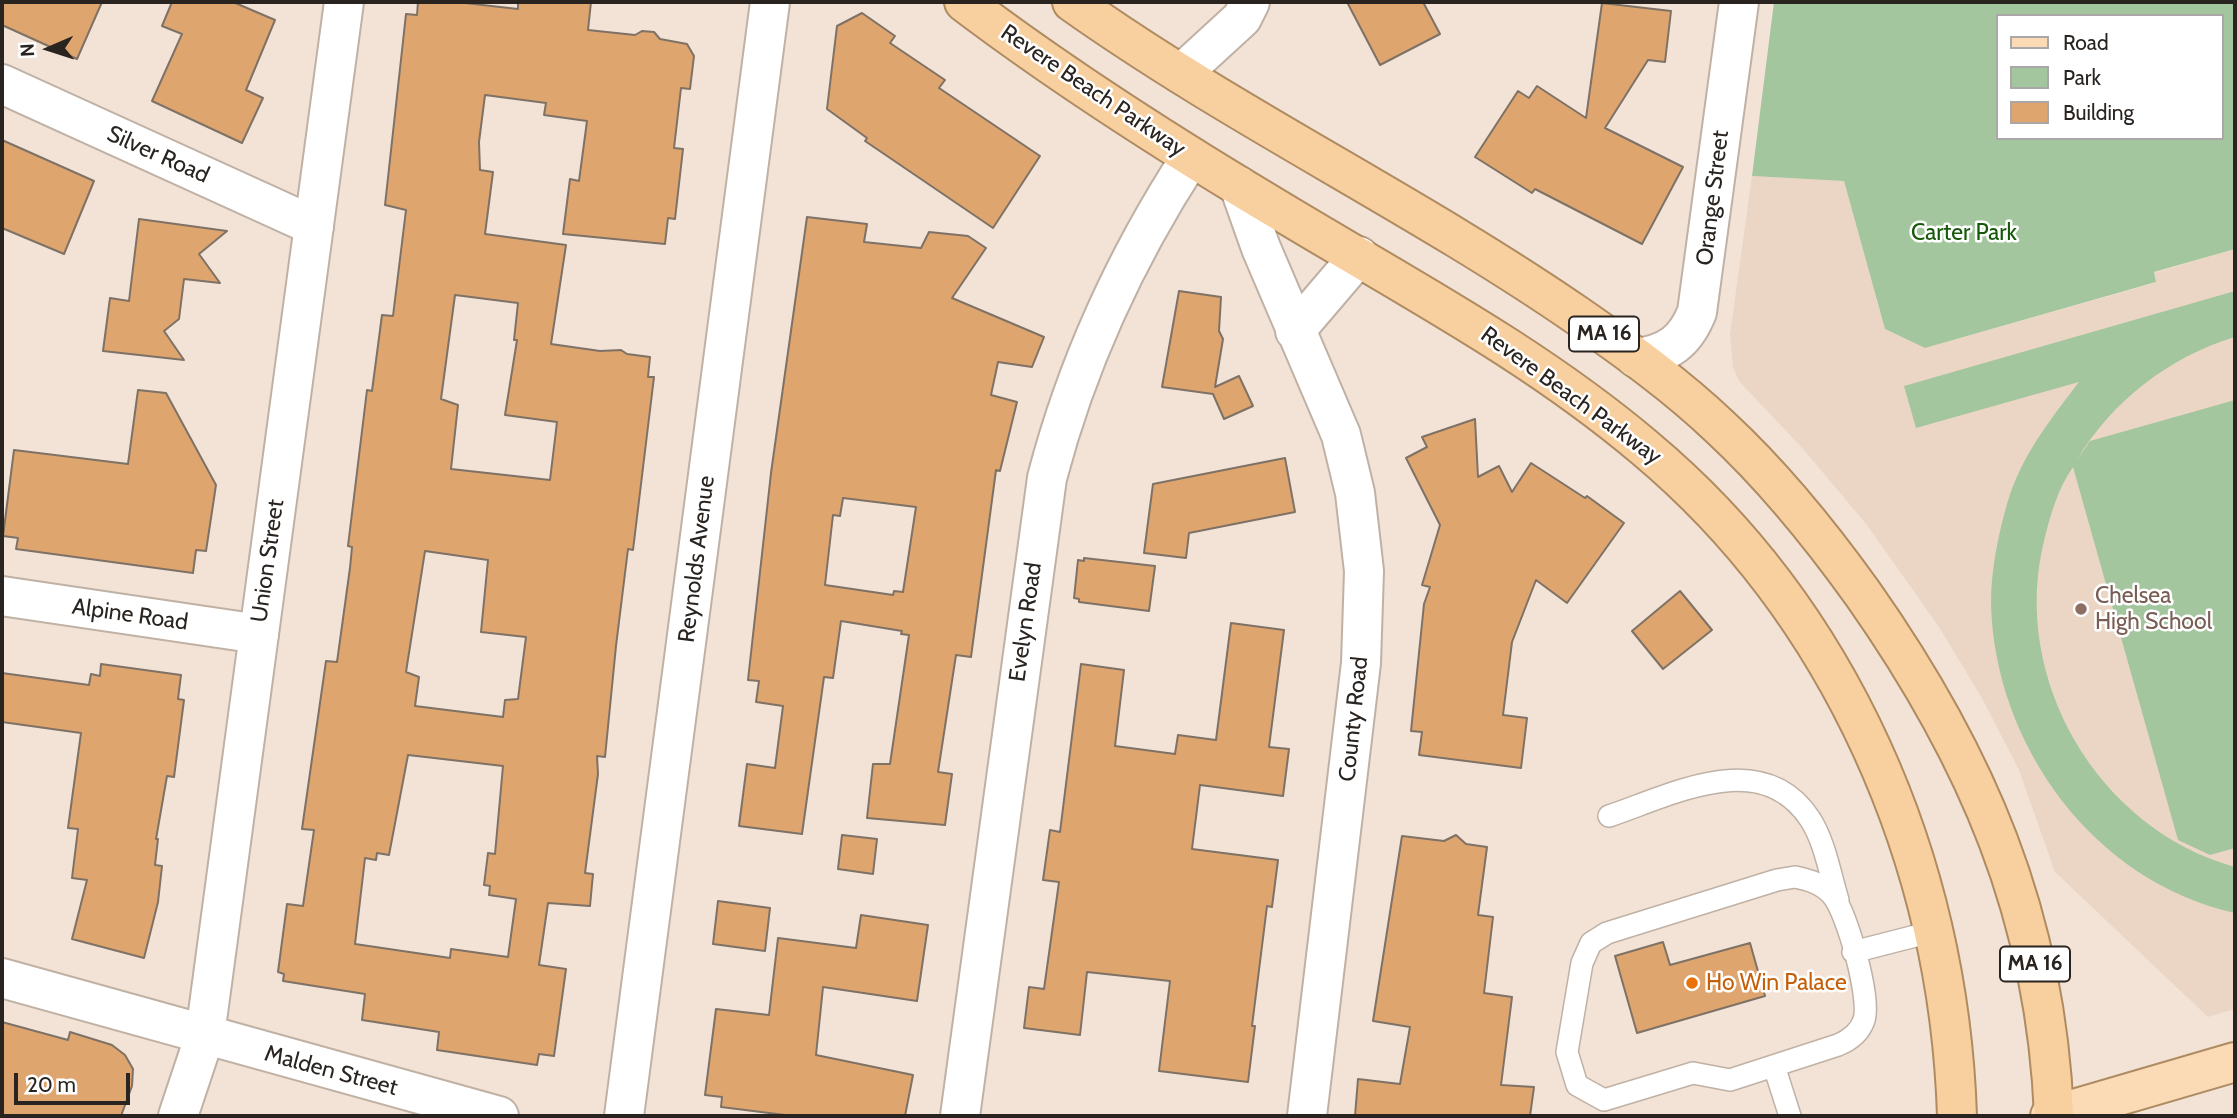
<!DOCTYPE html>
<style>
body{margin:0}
#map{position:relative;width:2237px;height:1118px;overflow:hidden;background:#f2e3d6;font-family:Cabin,sans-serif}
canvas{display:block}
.frame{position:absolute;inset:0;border:4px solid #2a2420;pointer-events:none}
.legend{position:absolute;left:1996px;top:14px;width:228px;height:126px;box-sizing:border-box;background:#fff;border:2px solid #aaa7a6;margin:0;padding:9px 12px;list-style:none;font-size:21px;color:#2a2420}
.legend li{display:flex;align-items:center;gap:14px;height:35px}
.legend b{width:35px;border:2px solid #aaa7a6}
.north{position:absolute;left:14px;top:14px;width:70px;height:70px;-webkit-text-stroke:5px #fff;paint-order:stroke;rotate:267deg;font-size:19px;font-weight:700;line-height:28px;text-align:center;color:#2a2420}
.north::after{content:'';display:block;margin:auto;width:24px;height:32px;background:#2a2420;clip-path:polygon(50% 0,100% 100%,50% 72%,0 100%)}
.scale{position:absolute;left:14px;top:1073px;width:116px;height:32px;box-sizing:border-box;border:4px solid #2a2420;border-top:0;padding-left:9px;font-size:21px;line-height:24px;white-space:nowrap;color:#2a2420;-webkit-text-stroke:5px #fff;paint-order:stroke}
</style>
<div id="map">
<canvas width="2237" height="1118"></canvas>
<div class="frame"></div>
<ul class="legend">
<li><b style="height:9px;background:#fadbb6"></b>Road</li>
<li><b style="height:19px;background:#a4c69e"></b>Park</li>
<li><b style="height:19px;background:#dfa56f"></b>Building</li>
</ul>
<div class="north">N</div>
<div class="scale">20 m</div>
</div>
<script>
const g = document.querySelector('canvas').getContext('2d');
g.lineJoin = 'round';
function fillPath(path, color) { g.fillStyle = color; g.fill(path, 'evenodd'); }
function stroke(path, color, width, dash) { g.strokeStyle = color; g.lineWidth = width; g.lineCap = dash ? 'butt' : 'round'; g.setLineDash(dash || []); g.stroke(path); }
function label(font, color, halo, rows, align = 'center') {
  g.font = font + ' Cabin,sans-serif'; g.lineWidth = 5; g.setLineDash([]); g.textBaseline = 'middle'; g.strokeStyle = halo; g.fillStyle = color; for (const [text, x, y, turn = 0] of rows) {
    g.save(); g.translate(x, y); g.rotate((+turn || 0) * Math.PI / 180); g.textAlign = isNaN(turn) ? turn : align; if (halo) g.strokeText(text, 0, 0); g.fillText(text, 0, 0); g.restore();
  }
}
const built = new Path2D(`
 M1752,176L1844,181L1885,329L1925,348L2155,283L2154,273L2235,249V1009L2208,1017L2055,872L2019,770L1983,700L1939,627L1867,525L1804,450L1739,381L1733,367L1730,335Z`);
const green = new Path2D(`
 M1774,2H2235V249L2154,272L2156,282L1925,348L1885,329L1844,181L1752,176ZM1997,16H2221V138H1997Z
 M2235,291V337C2169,357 2112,401 2077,460L2090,441L2235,400V848L2210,855L2178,840L2073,467C2058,488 2050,516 2044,541C2010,679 2098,829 2235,867V913C2094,882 1994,745 1991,603C1991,570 1998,536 2007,504C2021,456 2050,420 2079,382L1916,428L1904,386Z`);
const building = new Path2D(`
 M2,2H102L77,59L2,25Z
 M172,2H233L275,20L246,90L263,98L242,143L152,101L182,34L162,26Z
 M418,2H456L518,9V2H591L588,30L635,35L642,31L654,32L660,39L687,44L694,56L690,89L681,88L674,148L683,149L675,219L668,218L665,244L563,234L570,179L579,181L587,121L544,115L546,103L485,95L479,142L480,170L493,172L485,234L566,245L551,344L600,351L621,350L627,354L650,357L648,377H654L633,550L628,549L616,646L605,757L597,756L598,774L585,873L593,874L590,906L548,903L539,965L566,969L554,1056L539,1054L537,1065L437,1050L439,1032L362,1020L365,994L283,981L284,974L278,972L287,904L303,906L314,830L302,829L326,661L337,662L350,568L352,547L348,546L367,390L372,391L382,315L393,316L406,210L385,205L406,14L417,15ZM455,295L518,303L514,340H517L505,415L557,422L550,480L451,469L458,405L441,399ZM425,551L488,560L481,632L526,637L518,699L505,700L503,717L415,706L419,677L406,672ZM408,755L503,766L495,854L488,853L484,885L490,886L489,895L516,899L508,957L451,949L450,958L355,944L365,858L376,860L377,853L389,855Z
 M1347,2H1423L1440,34L1380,65Z
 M1602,3L1671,11L1665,62L1648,60L1605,128L1683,167L1642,244L1535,189L1532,193L1475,157L1518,91L1529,98L1537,86L1586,118Z
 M862,13L895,36L890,43L945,80L939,88L1040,156L993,228L865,141L867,138L827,109L837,26Z
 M2,140L94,181L64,254L2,228Z
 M807,217L867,224L864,242L921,248L929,232L968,236L986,248L952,298L1044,337L1032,367L998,362L991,395L1017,402L1000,471L996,470L971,657L956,655L938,772L952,774L945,825L867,818L873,764H890L909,635L901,634L902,631L841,621L833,678L824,677L802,834L739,826L747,764L775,768L783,706L756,702L759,681L748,680L771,473ZM843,498L916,507L903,592L894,591L893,595L825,585L833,515L840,516Z
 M139,219L227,231L199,254L220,283L184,279L179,319L164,331L184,360L103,351L110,298L129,301Z
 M1179,291L1221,297L1219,331L1223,339L1215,387L1239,376L1253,406L1224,419L1213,394L1162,387Z
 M138,390L166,393L216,485L206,551L196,550L193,573L16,549L18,538L3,536L14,450L128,464Z
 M1475,419L1478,477L1499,466L1512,492L1531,463L1585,498L1587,496L1624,523L1567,603L1536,580L1512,642L1503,715L1527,718L1521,768L1419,755L1422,732L1411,731L1424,604L1430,587L1422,585L1440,525L1406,458L1427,447L1422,437Z
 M1285,458L1295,512L1189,533L1186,558L1144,553L1153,484Z
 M1084,558L1155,566L1149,611L1079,602V599L1074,598L1078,560L1084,561Z
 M1680,591L1712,630L1663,669L1632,631Z
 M1231,623L1284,630L1269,747L1289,749L1283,796L1200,785L1192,849L1278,860L1272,907L1267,906L1252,1026H1255L1248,1082L1159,1071L1170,981L1087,972L1080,1035L1024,1028L1029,987L1044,989L1059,882L1043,880L1050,830L1060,832L1081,664L1124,670L1115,746L1175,754L1178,735L1216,740Z
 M101,664L181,675L178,699L184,700L174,777L167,776L156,839H158L155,865L162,866L158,902L144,958L72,939L87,880L72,878L78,829L68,828L81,733L2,722V673L89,685L91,674L100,676Z
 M842,835L877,839L873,874L838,869Z
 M1456,835L1466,844L1487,847L1478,915L1493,917L1484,993L1512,997L1501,1085L1534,1087L1530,1116H1355L1358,1079L1400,1084L1410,1027L1373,1021L1402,836L1444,841Z
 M718,901L770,908L765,951L713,944Z
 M861,915L928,925L917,1001L823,987L816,1055L913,1075L905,1116H793L721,1107L722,1097L705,1095L716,1009L769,1015L778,938L856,948Z
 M1663,942L1670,965L1750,943L1765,996L1637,1033L1615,956Z
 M2,1022L68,1040L70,1032L112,1045L125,1055L133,1069L132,1086L121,1116H2Z`);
const service = new Path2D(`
 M1609,816C1672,795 1762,746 1810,819C1825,842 1830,874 1838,900
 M1795,877C1810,880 1823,884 1833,896C1847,913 1871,998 1864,1020C1860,1032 1850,1040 1838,1045L1730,1080L1693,1073L1604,1100L1577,1085L1567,1052L1582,963L1591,943L1607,933L1777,880Z
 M1853,952L1935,931
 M1774,1066L1790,1116`);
const minor = new Path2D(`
 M1181,74L1242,18L1250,2
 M2,84L314,226
 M1239,186L1261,248L1341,435L1355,493L1364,571L1361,663L1307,1116
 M1295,331L1359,256
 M1636,358C1668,354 1685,342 1697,312L1739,2
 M2,596L259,634
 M624,1116L770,2
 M960,1116L1047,478C1077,363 1126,257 1191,157`);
const tertiary = new Path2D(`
 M2,978L499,1116
 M178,1116L205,1035L344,2`);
const primary = new Path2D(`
 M2050,1116L2235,1062`);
const trunk = new Path2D(`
 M964,2C1067,80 1176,149 1287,215C1410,289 1535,355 1645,448C1842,613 1949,862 1957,1116
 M1072,2C1234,117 1414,203 1578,316C1627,350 1677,386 1720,427C1774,477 1820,534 1863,594C1977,756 2046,916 2054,1116`);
const markers = [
 [2081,609,7,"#8d6e63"],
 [1692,983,7,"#e8710a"]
];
const shields = [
 [1604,334,70],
 [2035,964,70]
];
const shieldNames = [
 ["MA 16",1604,334],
 ["MA 16",2035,964]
];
const streetNames = [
 ["Revere Beach Parkway",1093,91,34],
 ["Silver Road",158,155,24],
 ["Orange Street",1713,198,-83],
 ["Revere Beach Parkway",1571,396,36],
 ["Reynolds Avenue",697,559,-83],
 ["Union Street",268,561,-82],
 ["Alpine Road",130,615,8],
 ["Evelyn Road",1026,622,-82],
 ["County Road",1354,719,-84],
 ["Malden Street",331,1071,15]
];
const parkNames = [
 ["Carter Park",1964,233]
];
const educationNames = [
 ["Chelsea",2095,596],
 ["High School",2095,622]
];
const foodNames = [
 ["Ho Win Palace",1706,983]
];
fillPath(built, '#ebd6c5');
fillPath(green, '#a4c69e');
fillPath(building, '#dfa56f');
stroke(building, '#7e7165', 2);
stroke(service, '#c0b1a5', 24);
stroke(minor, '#c0b1a5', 42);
stroke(tertiary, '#c0b1a5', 42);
stroke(primary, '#af8b62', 42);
stroke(trunk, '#af8b62', 42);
stroke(service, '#fff', 21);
stroke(minor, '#fff', 38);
stroke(tertiary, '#fff', 38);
stroke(primary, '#fadbb6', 38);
stroke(trunk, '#f8cf9e', 38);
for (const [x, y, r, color] of markers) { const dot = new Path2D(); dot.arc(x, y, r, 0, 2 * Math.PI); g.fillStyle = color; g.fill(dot); stroke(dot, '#fff', 2.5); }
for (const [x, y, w] of shields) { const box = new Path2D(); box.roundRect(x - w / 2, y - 17.5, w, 35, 5); g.fillStyle = '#fff'; g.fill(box); stroke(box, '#2a2420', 2); }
label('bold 21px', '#2a2420', null, shieldNames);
label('23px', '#2a2420', '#fff', streetNames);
label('23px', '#165908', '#fff', parkNames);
label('23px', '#785e54', '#fff', educationNames, 'left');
label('23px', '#c56008', '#fff', foodNames, 'left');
</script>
